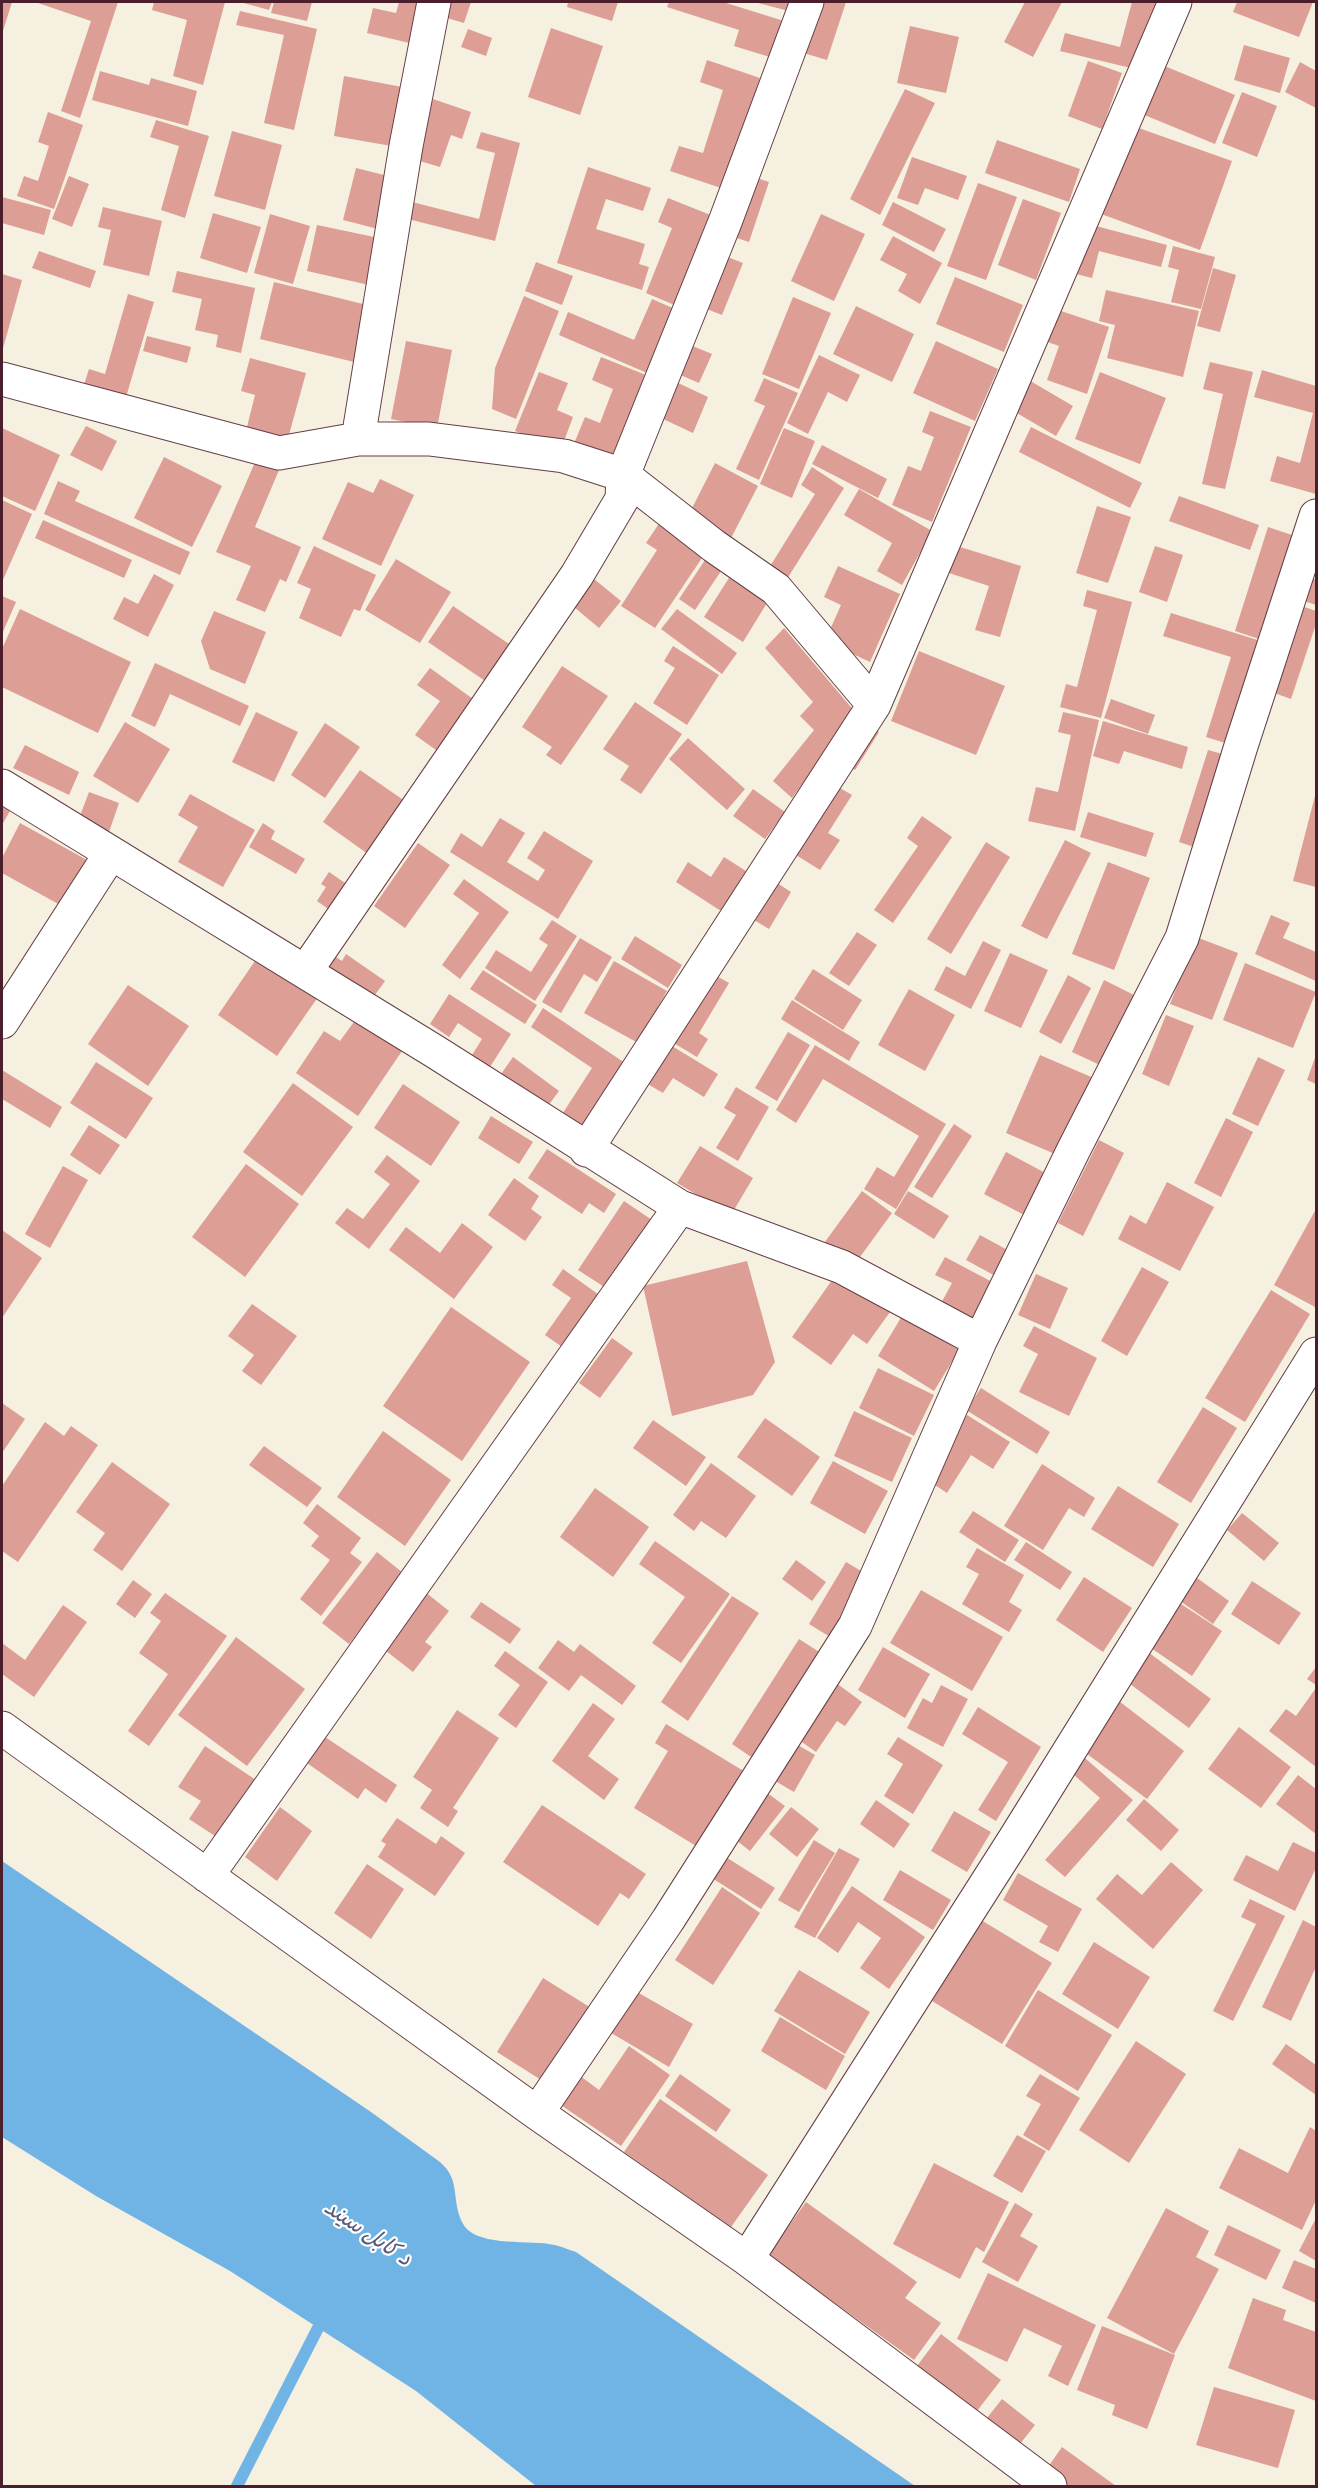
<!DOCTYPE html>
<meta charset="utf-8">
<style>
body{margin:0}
#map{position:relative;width:1318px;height:2488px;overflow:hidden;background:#f6f0e0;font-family:Dekko,sans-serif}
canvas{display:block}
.frame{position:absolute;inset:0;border:3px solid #4a1f2b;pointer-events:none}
</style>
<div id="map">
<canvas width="1318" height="2488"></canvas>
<div class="frame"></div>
</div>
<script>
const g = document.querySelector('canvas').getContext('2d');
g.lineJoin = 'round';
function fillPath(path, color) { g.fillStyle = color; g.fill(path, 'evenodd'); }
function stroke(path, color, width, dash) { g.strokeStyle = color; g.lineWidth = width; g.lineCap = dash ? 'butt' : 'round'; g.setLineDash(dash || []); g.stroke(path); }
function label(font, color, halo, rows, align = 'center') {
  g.font = font + ' Dekko,"Playpen Sans Arabic",sans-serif'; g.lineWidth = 4.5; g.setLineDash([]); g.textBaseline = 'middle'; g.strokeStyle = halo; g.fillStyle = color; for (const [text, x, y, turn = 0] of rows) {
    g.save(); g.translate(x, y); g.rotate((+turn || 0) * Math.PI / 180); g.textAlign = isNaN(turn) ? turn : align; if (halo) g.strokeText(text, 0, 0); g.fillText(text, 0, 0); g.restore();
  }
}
const water = new Path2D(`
 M2,1861L371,2112L440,2162C461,2180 451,2199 462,2222C473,2247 525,2240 549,2244C558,2245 567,2249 576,2252L915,2486H536L416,2391L230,2271L96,2196L2,2137Z`);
const stream = new Path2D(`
 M237,2486L318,2328L329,2316`);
const building = new Path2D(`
 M2,2H12L2,34Z
 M35,2H118L80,118L61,111L91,21Z
 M154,2H225L203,85L173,76L187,20L152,10Z
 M240,2H272L269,10Z
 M274,2H312L307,21L271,13Z
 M399,2H428L418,45L367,33L373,8L396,13Z
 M445,2H471L464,23L440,16Z
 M568,2H618L612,21L567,7Z
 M669,2H723L784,21L773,58L734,46L739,30L667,7Z
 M754,2H792L789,11Z
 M812,2H846L827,60L797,51Z
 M1025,2H1062L1033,57L1004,42Z
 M1132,2H1156L1139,70L1060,51L1065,33L1120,47Z
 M1237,2H1313L1299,37L1233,12Z
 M240,11L317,29L294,130L264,123L284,35L236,25Z
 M910,26L959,37L946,93L897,83Z
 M551,28L603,46L580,115L528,97Z
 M468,29L492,38L486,56L461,47Z
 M1244,45L1290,58L1280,93L1234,80Z
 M707,60L760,78L724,189L670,171L679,146L703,153L723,90L700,82Z
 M1088,61L1122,73L1102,129L1068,116Z
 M1300,62L1316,71V108L1285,92Z
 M1162,65L1235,95L1215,144L1142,114Z
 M100,71L149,85L151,78L197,91L188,126L92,100Z
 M344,76L413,89L403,148L334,136Z
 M905,89L935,103L880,215L850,199Z
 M1242,92L1277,106L1257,157L1222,143Z
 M433,99L471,112L462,139L451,135L440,167L413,159Z
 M48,112L83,125L54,209L17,196L24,176L38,181L49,146L38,142Z
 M156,120L209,136L185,218L161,210L179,146L150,137Z
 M1133,126L1232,161L1200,250L1101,214Z
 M232,131L282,145L265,210L214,196Z
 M481,132L520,143L495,241L408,219L412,202L479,219L495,153L476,148Z
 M997,140L1080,169L1069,202L985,173Z
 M912,157L967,176L958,200L925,188L918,205L897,198Z
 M588,167L651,188L643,211L606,199L596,229L645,244L639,264L649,267L642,290L557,263Z
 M356,168L396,178L382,230L343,220Z
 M748,175L769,182L749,242L728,235Z
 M69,176L89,184L72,227L52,219Z
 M978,183L1017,197L986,280L947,266Z
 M2,197L51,210L44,235L2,223Z
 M668,198L713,216L677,306L646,293L672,228L658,222Z
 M1023,199L1061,213L1036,280L998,265Z
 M893,202L946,229L934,252L882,225Z
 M103,207L162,221L149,276L103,265L111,230L98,227Z
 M213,213L261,227L247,273L200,258Z
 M270,214L310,226L293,284L254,273Z
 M821,214L865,234L834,301L791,281Z
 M1085,223L1167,245L1161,267L1099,251L1092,278L1072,273Z
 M317,225L379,238L369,285L307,271Z
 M893,236L942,263L920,304L898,291L907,274L880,260Z
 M1173,246L1215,257L1201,309L1171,302L1179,270L1168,267Z
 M39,251L96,271L90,288L32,268Z
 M720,254L743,263L722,315L699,306Z
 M536,262L573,276L562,305L525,291Z
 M1213,268L1236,275L1220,332L1197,326Z
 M177,271L255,288L241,353L216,347L218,335L195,330L202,299L172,292Z
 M2,274L22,280L2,352Z
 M955,277L1023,305L1004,352L936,324Z
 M274,282L367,305L354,362L260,339Z
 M1106,290L1199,311L1183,377L1107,358L1115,325L1099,321Z
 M128,294L154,302L124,404L82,391L89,369L105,374Z
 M524,296L559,311L516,419L492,409L495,368Z
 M793,297L831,313L799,389L762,374Z
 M652,299L675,309L647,373L559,335L568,312L634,340Z
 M856,306L914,334L892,382L833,354Z
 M1052,308L1109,327L1087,394L1047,380L1059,346L1042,340Z
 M147,336L191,347L187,363L143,351Z
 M406,341L452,350L437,428L391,419Z
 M936,341L998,369L975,421L913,393Z
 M683,342L712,354L699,383L671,371Z
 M819,355L860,375L847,402L828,392L808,434L787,423Z
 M601,357L646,375L609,466L571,451L585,417L600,423L613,389L592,380Z
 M250,358L306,373L287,442L246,431L255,395L241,391Z
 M1210,362L1253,372L1225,489L1202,484L1223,394L1203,389Z
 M1262,370L1316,386V494L1270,481L1277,456L1300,463L1313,413L1254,397Z
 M539,372L568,383L557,410L573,417L561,449L515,431Z
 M1100,372L1166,398L1140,464L1075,439Z
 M764,378L798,393L759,480L736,469L765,406L754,401Z
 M1027,379L1073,406L1056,436L1010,409Z
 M676,382L708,397L693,433L661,418Z
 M930,411L971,427L932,522L892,505L908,466L921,471L934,437L922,432Z
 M86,426L117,441L102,471L70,455Z
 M1031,427L1142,483L1130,508L1019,452Z
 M2,428L60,455L35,511L2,496Z
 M784,428L815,441L792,498L760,484Z
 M822,445L887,479L878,498L812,464Z
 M164,457L222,486L192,547L134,518Z
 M256,460L279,470L255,527L301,547L286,582L280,579L265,612L236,600L251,566L216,552Z
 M715,463L758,486L729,542L686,520Z
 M812,467L844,488L782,587L764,576L815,494L801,485Z
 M380,479L414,495L381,566L322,539L348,482L373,493Z
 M58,481L80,491L75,501L190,552L180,575L44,514Z
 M859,489L932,531L902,585L877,571L892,543L844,515Z
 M1179,496L1259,525L1250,550L1169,521Z
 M2,500L32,514L2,582Z
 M1097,506L1131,517L1108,583L1076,573Z
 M43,520L132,560L124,578L35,538Z
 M660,522L706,552L655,628L621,606L657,550L646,543Z
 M1268,527L1301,538L1268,642L1235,631Z
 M314,546L376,575L360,611L354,609L341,637L299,618L311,589L297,583Z
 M957,546L1021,566L1000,637L975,630L989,586L949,573Z
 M1155,546L1183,555L1167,602L1139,592Z
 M707,557L723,568L695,610L679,599Z
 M396,559L451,592L420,643L365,610Z
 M838,566L900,594L870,662L825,641L841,605L824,597Z
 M154,574L174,585L148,637L113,619L124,597L138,604Z
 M588,574L621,601L599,628L567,601Z
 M729,578L767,603L743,642L704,617Z
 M1312,578L1316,580V605L1304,601Z
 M1087,590L1132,602L1101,718L1060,707L1066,684L1077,687L1097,610L1083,606Z
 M2,596L16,602L2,634Z
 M1296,604L1316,611V624L1291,699L1266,690Z
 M453,606L518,650L494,687L428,642Z
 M20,609L131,662L98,733L2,687V649Z
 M677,609L737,653L722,674L661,629Z
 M214,611L266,632L245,684L210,669L201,641Z
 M1171,613L1267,643L1235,746L1206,737L1231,657L1163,636Z
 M784,628L855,712L792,798L773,781L814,730L800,716L813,702L765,648Z
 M673,646L719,675L687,725L653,703L675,668L664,661Z
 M919,651L1005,686L976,755L891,721Z
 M155,663L249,706L240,726L170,694L155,727L131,716Z
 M562,666L608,696L561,765L546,755L552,747L522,727Z
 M430,668L480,704L443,755L415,735L440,701L417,685Z
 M1111,699L1155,715L1148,734L1104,718Z
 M635,702L682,734L641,794L620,780L629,766L603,749Z
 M256,712L298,732L274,782L232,762Z
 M1063,712L1099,720L1075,831L1028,821L1036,787L1058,792L1071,735L1058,732Z
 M1103,721L1188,747L1182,769L1124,751L1119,764L1093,756Z
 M125,722L170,749L138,803L93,776Z
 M325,723L360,747L325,798L291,775Z
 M868,725L879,732L855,770L844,763Z
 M688,738L745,789L727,810L669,759Z
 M25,745L79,772L69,795L13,768Z
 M1208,750L1233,757L1203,850L1179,842Z
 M360,770L412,806L375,859L323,822Z
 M833,784L852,795L828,833L840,840L820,870L791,852Z
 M753,789L785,812L765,839L733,816Z
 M89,792L119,803L109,832L78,821Z
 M1316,792V887L1293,881Z
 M190,794L255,830L223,887L178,862L198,827L178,815Z
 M2,804L11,809L2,825Z
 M1088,812L1154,833L1146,857L1080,837Z
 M922,816L952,837L893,923L874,910L918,846L907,838Z
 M500,818L525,833L507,862L538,881L545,870L527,858L544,831L593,861L558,919L450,852L461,833L482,847Z
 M20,823L87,860L62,906L2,873V858Z
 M263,823L275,831L271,839L305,859L296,874L249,847Z
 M1065,840L1091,853L1047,939L1021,926Z
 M986,842L1010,857L951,954L927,939Z
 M418,843L450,865L405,928L374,906Z
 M724,857L746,871L721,911L676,882L688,862L711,877Z
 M1108,862L1150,878L1114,970L1072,954Z
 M329,872L351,887L334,913L317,901L326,887L321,884Z
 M464,879L509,912L460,979L442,965L479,913L453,894Z
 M771,879L791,892L769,929L749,917Z
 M1271,915L1290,923L1283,938L1316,952V981L1255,954Z
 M552,920L577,936L535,1001L485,968L496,950L531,972L548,945L539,939Z
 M857,932L877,945L849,986L829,973Z
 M635,936L682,965L668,988L621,959Z
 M1196,937L1238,953L1212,1020L1170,1004Z
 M580,938L612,957L597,982L584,974L561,1013L542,1002Z
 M983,941L1001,950L971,1009L934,990L946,966L965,976Z
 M330,953L342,961L346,954L385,981L372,999L322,964Z
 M1010,953L1048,970L1021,1028L984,1011Z
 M259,955L318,997L277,1056L218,1015Z
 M614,961L667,991L638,1043L584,1013Z
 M1245,963L1316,992L1293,1048L1223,1020Z
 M813,969L862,1000L843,1030L794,999Z
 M483,970L537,1005L525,1024L470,989Z
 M708,971L729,983L699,1033L708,1039L697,1057L667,1039Z
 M1068,975L1091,988L1061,1044L1039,1032Z
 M1104,980L1134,995L1102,1066L1072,1052Z
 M128,985L189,1026L148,1086L88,1044Z
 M909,989L955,1015L925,1071L878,1045Z
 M449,994L511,1034L490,1067L472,1055L482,1039L458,1023L449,1037L430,1024Z
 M792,1000L860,1042L849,1061L781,1019Z
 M543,1008L625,1063L580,1132L559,1119L592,1068L531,1027Z
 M1166,1015L1194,1026L1169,1086L1142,1074Z
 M356,1019L402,1051L358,1116L296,1073L324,1031L340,1041Z
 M788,1032L810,1045L777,1101L755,1088Z
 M667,1043L718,1074L704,1097L673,1078L663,1093L644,1082Z
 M815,1045L946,1124L896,1209L864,1189L877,1167L894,1177L919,1136L823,1079L796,1123L776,1110Z
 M1040,1055L1096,1079L1062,1157L1006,1133Z
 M1316,1055V1084L1307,1080Z
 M513,1057L559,1091L545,1110L499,1077Z
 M1258,1057L1285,1070L1258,1126L1232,1114Z
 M96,1062L153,1098L126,1139L70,1103Z
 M2,1070L62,1107L50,1128L2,1099Z
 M293,1083L353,1127L302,1196L243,1152Z
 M403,1084L460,1122L431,1166L374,1128Z
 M736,1087L769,1107L738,1161L716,1148L736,1115L724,1108Z
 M491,1116L533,1142L519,1164L478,1138Z
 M1226,1118L1253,1132L1221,1197L1194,1183Z
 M954,1124L972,1136L932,1198L914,1187Z
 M89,1125L120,1145L100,1175L70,1155Z
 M1099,1140L1124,1153L1083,1236L1058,1223Z
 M700,1146L753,1178L731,1215L677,1183Z
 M547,1149L616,1194L604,1213L589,1203L582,1214L528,1178Z
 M1006,1152L1051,1176L1030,1218L984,1194Z
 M387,1155L420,1181L369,1249L335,1223L347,1208L363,1219L390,1184L374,1172Z
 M246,1164L299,1204L245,1277L192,1237Z
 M63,1166L88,1180L50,1248L25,1234Z
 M514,1178L539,1196L531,1209L542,1217L525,1241L488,1215Z
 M1167,1182L1214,1207L1180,1271L1118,1239L1130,1215L1146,1224Z
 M862,1191L892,1213L852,1268L822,1246Z
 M908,1191L949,1216L934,1239L894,1214Z
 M624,1201L655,1222L609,1290L578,1270Z
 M1316,1209V1305L1315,1307L1274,1285Z
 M462,1223L493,1247L454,1299L389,1250L406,1227L440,1253Z
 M2,1230L42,1258L2,1318Z
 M980,1235L1013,1253L999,1278L966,1260Z
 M945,1257L996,1284L973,1327L938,1309L952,1283L935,1275Z
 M747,1261L775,1362L753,1395L672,1416L643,1286Z
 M1142,1267L1169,1282L1127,1356L1101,1341Z
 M563,1269L602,1297L565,1349L545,1335L571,1298L552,1285Z
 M837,1273L890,1312L867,1344L853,1334L831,1365L792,1337Z
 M1036,1274L1068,1288L1050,1329L1018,1315Z
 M1271,1290L1310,1314L1245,1422L1205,1398Z
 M252,1304L297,1336L261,1385L242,1371L254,1355L228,1336Z
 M451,1307L530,1362L462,1461L383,1406Z
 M902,1316L959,1350L934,1391L878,1356Z
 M1034,1326L1097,1358L1069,1416L1019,1392L1038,1354L1023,1346Z
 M612,1338L633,1353L600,1398L579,1383Z
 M878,1368L934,1395L914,1436L859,1408Z
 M981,1388L1050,1432L1037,1454L966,1410Z
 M2,1403L25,1419L2,1453Z
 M1203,1407L1237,1428L1191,1503L1157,1482Z
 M854,1411L912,1438L892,1482L834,1456Z
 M967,1415L1010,1442L993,1469L971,1455L947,1493L926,1479Z
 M765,1418L820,1457L792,1496L737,1457Z
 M653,1420L706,1457L686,1486L633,1448Z
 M45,1422L64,1436L71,1426L98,1445L18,1562L2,1551V1486Z
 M383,1431L451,1480L405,1546L337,1497Z
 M264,1446L322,1488L307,1507L249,1465Z
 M833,1461L888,1491L865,1534L810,1503Z
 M112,1462L170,1504L122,1571L93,1550L105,1533L76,1512Z
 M711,1463L756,1496L726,1538L701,1521L694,1531L673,1515Z
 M1042,1464L1095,1498L1084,1517L1069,1508L1043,1550L1004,1526Z
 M1118,1486L1179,1524L1153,1567L1091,1529Z
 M595,1488L649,1527L613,1577L560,1537Z
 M317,1504L361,1538L350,1553L362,1562L321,1616L300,1599L330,1560L311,1546L319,1536L303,1523Z
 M973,1511L1019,1540L1005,1562L959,1532Z
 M1242,1513L1279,1543L1264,1561L1227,1530Z
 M655,1541L730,1594L681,1663L652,1643L685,1597L639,1564Z
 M1026,1542L1072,1572L1060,1590L1014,1560Z
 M977,1548L1024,1575L1009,1602L1022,1610L1009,1632L962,1604L979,1574L966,1567Z
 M377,1552L403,1573L349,1644L322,1623Z
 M796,1560L826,1582L812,1601L782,1579Z
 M846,1562L873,1578L835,1640L809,1624Z
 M1084,1577L1132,1608L1103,1652L1056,1620Z
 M1197,1578L1229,1601L1213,1624L1180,1601Z
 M133,1580L152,1594L135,1618L116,1604Z
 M1252,1581L1301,1613L1279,1645L1231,1614Z
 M921,1590L1003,1637L972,1691L890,1643Z
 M424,1591L449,1611L425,1642L432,1647L413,1672L381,1647Z
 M165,1593L227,1636L149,1746L128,1731L168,1674L139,1653L161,1621L150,1613Z
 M732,1596L759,1613L688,1721L661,1702Z
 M481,1602L521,1629L510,1644L470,1617Z
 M1178,1602L1222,1631L1192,1676L1148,1646Z
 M63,1605L87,1622L34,1697L2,1674V1643L25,1660Z
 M236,1637L305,1689L247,1766L178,1715Z
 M799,1639L827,1657L760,1763L732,1744Z
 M558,1640L574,1652L580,1644L636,1686L622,1705L581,1675L569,1691L538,1668Z
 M883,1647L930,1674L905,1718L858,1690Z
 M505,1651L548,1682L516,1728L498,1715L520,1685L494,1666Z
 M1148,1652L1211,1699L1189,1728L1126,1681Z
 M1316,1667V1685L1307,1679Z
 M828,1677L862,1702L845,1726L837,1721L816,1752L789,1733Z
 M941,1685L968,1699L943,1747L907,1728L923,1698L932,1703Z
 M1316,1688V1767L1269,1731L1286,1709L1296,1716Z
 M1115,1698L1184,1751L1147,1799L1078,1747Z
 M593,1703L615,1719L588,1756L619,1779L604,1800L552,1761Z
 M978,1707L1041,1747L996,1821L978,1810L1008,1762L962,1734Z
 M457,1710L499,1738L453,1808L458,1811L448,1827L420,1808L432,1790L413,1777Z
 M666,1724L747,1773L701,1849L634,1808L668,1751L655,1743Z
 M1239,1727L1291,1767L1261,1808L1208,1769Z
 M325,1737L397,1785L386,1803L365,1788L358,1799L307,1763Z
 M898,1737L943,1765L913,1814L884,1796L903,1764L887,1754Z
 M791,1741L815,1755L794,1792L770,1778Z
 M205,1746L256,1780L218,1838L189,1819L201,1801L178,1787Z
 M1078,1752L1133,1800L1065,1877L1045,1860L1100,1798L1065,1767Z
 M1298,1775L1316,1789V1834L1276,1804Z
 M762,1789L785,1806L750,1851L728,1834Z
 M1144,1799L1179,1830L1161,1851L1126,1820Z
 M876,1800L910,1824L894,1848L860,1824Z
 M542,1805L646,1874L629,1899L620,1893L598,1926L503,1862Z
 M280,1807L312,1831L277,1881L245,1857Z
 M791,1807L819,1829L797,1857L769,1834Z
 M954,1811L991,1832L967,1872L931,1851Z
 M397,1818L436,1844L441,1836L465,1853L435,1896L378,1857L386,1844L381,1841Z
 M814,1840L835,1853L799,1912L778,1900Z
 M1293,1842L1316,1853V1868L1295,1911L1233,1880L1246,1855L1278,1871Z
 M839,1848L860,1859L815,1938L794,1927Z
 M721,1854L775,1888L761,1909L707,1875Z
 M1171,1862L1203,1890L1153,1949L1096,1899L1117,1874L1142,1895Z
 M367,1864L404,1889L371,1939L334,1913Z
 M900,1870L951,1900L933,1930L883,1900Z
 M1018,1873L1082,1909L1058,1952L1039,1942L1048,1926L1003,1900Z
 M852,1886L925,1937L889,1989L860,1968L881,1938L858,1922L838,1953L817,1938Z
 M722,1887L760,1913L713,1985L675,1960Z
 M1250,1899L1285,1916L1233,2021L1213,2011L1256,1924L1241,1917Z
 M981,1920L1052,1963L1002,2044L932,2001Z
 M1303,1920L1316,1927V1967L1291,2021L1262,2007Z
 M1094,1942L1150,1977L1118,2029L1062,1994Z
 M799,1970L870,2012L845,2054L774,2011Z
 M543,1978L596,2011L549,2085L497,2052Z
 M630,1988L693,2024L669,2067L606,2030Z
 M1038,1990L1112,2035L1078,2091L1005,2046Z
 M780,2017L845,2056L826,2090L761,2051Z
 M1136,2041L1186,2074L1129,2163L1079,2130Z
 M1286,2044L1316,2065V2095L1272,2064Z
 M629,2046L670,2075L621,2146L555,2101L575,2072L599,2090Z
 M680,2074L731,2110L716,2132L665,2096Z
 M1040,2074L1080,2098L1049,2151L1023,2135L1041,2104L1026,2096Z
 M660,2099L768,2175L731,2227L624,2152Z
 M1310,2127L1316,2131V2200L1302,2230L1219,2188L1239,2148L1288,2173Z
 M1017,2135L1046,2151L1022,2193L993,2176Z
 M934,2163L1009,2202L984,2252L976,2247L960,2279L893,2244Z
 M806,2202L917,2282L905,2298L941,2323L914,2360L768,2255Z
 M1015,2203L1033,2214L1020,2236L1038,2246L1018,2282L982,2262Z
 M1166,2208L1209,2231L1196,2257L1219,2269L1174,2354L1107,2318Z
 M1316,2218V2261L1299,2251Z
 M1228,2225L1281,2250L1266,2280L1214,2255Z
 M1294,2260L1316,2269V2303L1282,2288Z
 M988,2273L1096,2325L1068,2386L1048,2376L1062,2346L1024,2328L1007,2362L957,2339Z
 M1253,2298L1286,2310L1283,2320L1316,2332V2401L1228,2368Z
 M1102,2326L1175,2355L1147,2429L1112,2415L1115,2405L1077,2390Z
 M941,2334L1001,2380L977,2411L917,2366Z
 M1214,2387L1295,2410L1278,2468L1196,2445Z
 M1002,2399L1035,2425L1016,2449L983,2423Z
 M1062,2447L1116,2486H1068L1046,2470Z`);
const minor = new Path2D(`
 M2,379L279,453L358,439H429L564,456L623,475L714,546L776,589L874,705
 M358,439L406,146L434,2
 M2,786L434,1051L680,1207L842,1267L980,1341
 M305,972L577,575L622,499L623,475L725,222L807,2
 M2,1022L111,853
 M586,1150L874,705L1175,2
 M2,1728L537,2113L747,2259L1050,2486
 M207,1876L680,1207
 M537,2113L668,1920L855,1626L980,1341L1074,1149L1182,938L1241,746L1316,516
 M747,2259L1014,1840L1316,1354`);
const waterNames = [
 ["د کابل سيند",366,2236,34]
];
fillPath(water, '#70b4e6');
stroke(stream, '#70b4e6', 12);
fillPath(building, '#dc9e95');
stroke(minor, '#643e46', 35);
stroke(minor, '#fff', 33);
label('italic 22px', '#595b76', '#fff', waterNames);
</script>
